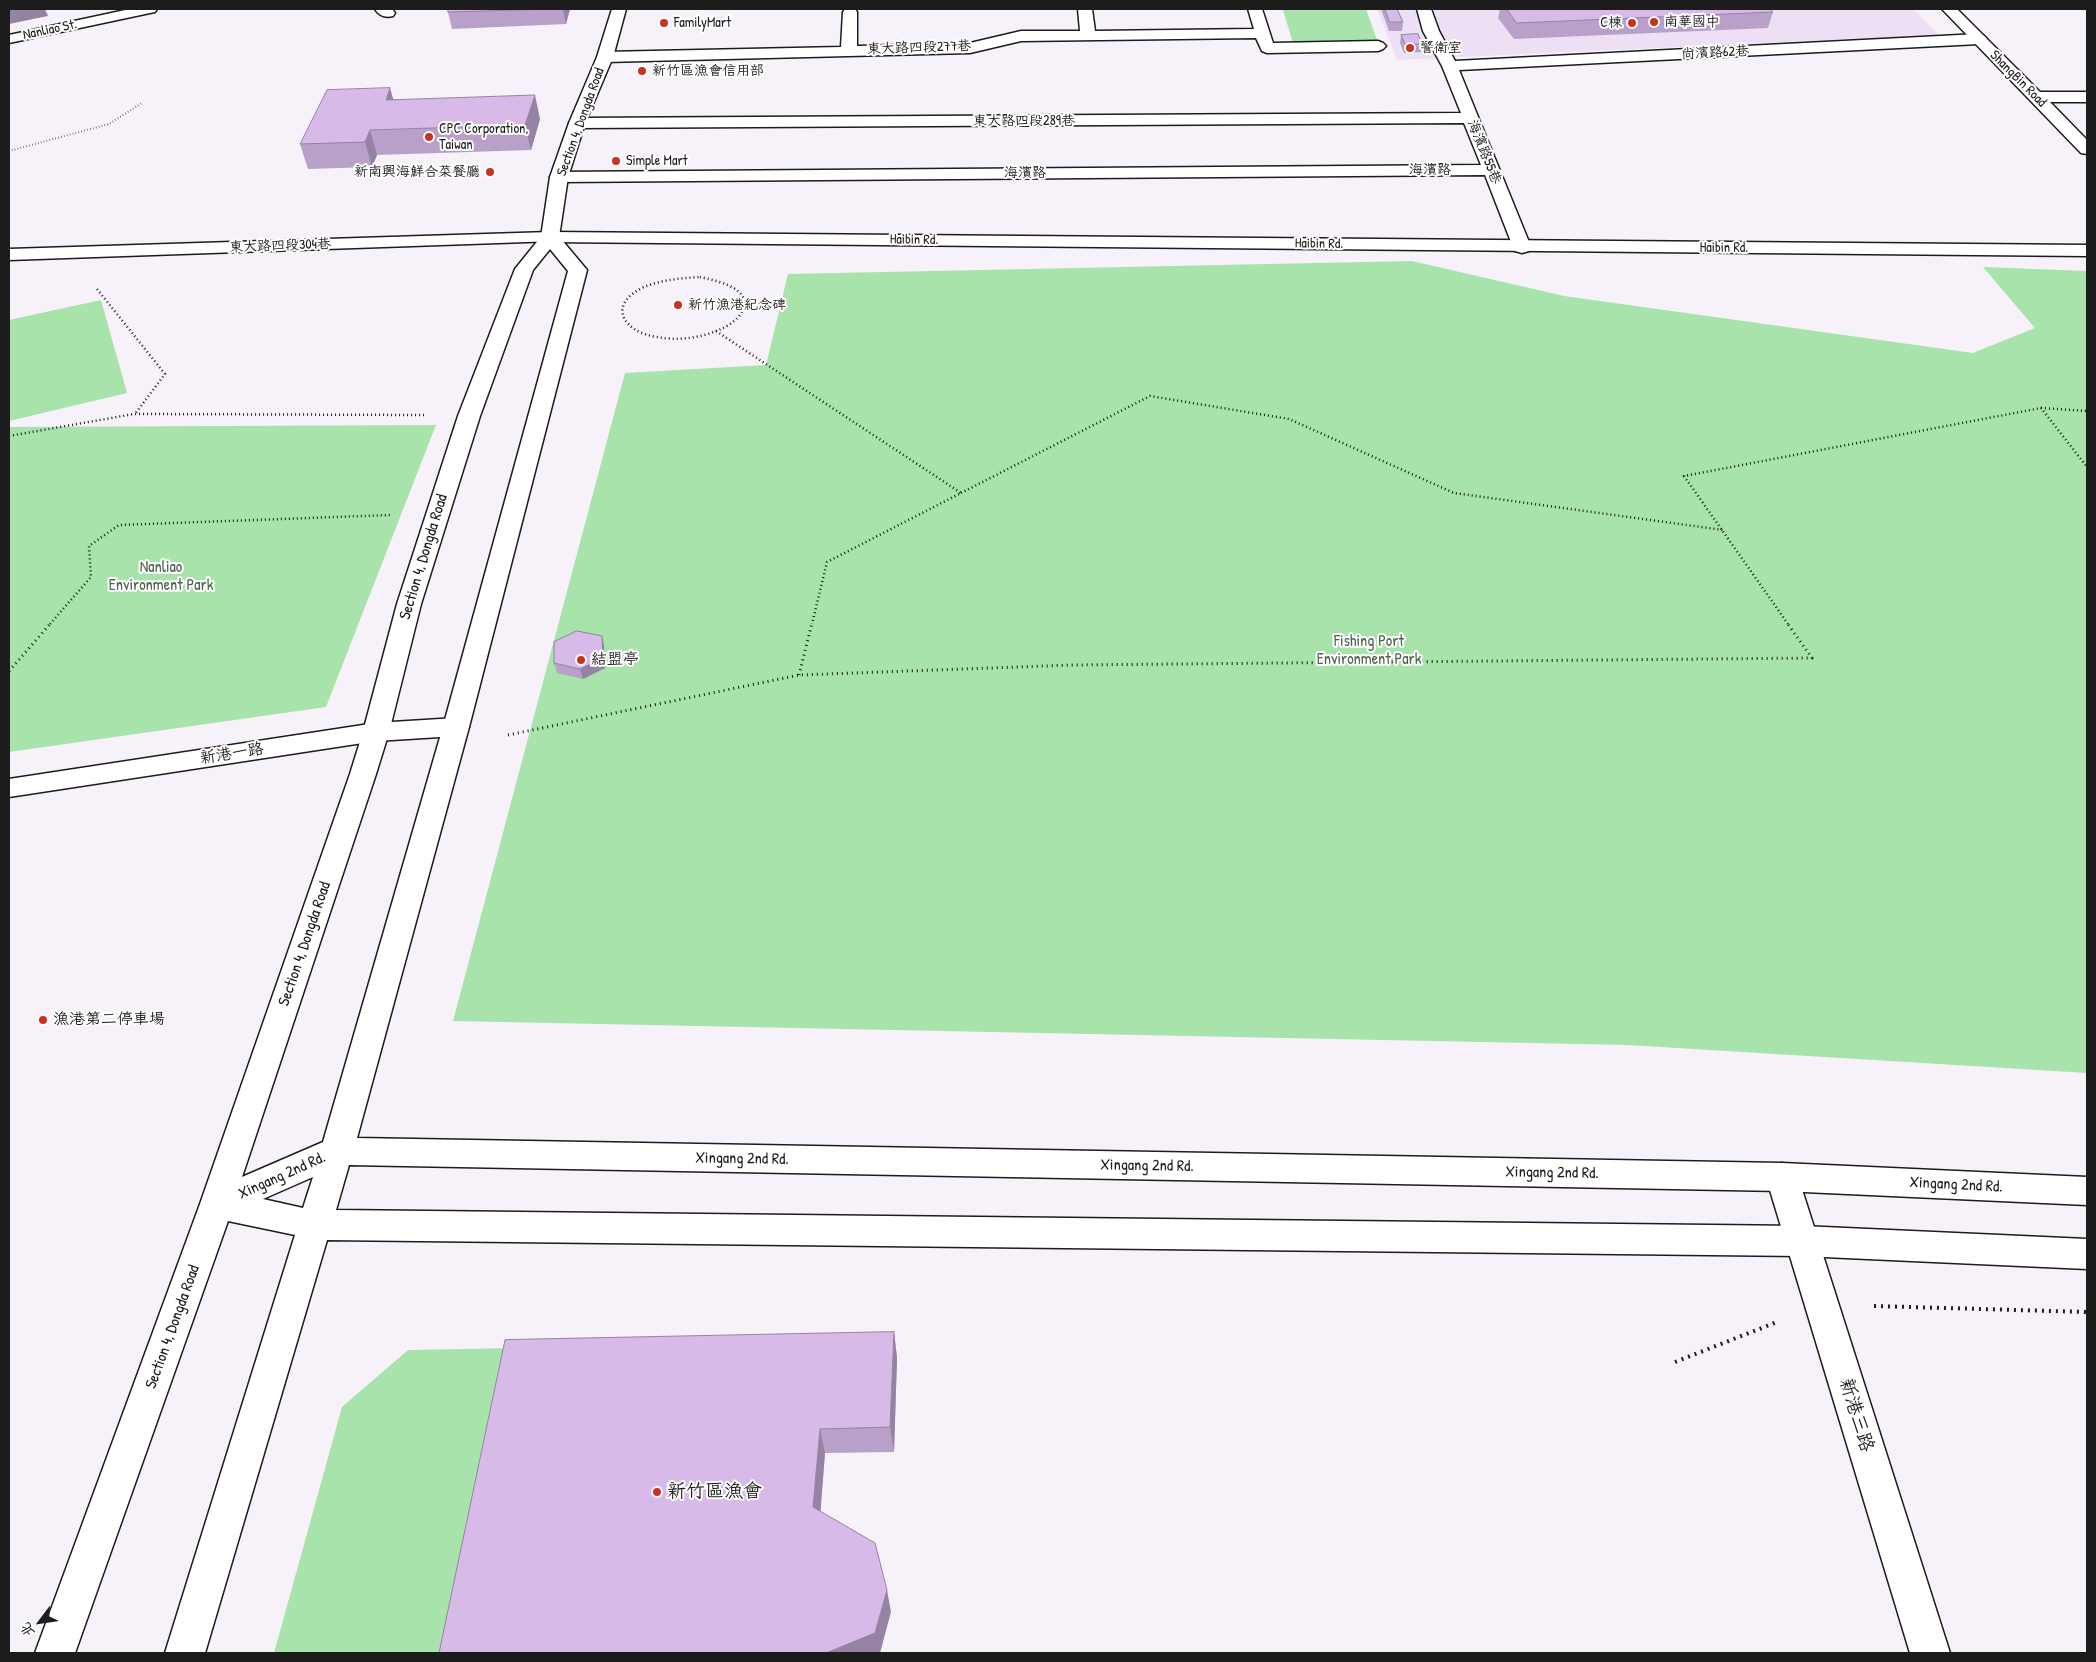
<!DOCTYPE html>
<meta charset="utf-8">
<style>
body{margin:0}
#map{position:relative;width:2096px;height:1662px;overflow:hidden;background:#f7f1fa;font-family:"Patrick Hand","LXGW WenKai TC",sans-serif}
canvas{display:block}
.frame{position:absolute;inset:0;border:10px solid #1c1c1c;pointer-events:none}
.north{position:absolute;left:15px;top:1597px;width:50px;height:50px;-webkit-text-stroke:4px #fff;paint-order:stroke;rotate:239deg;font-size:14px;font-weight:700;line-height:20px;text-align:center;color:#1c1c1c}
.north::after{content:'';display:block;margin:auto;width:18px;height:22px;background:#1c1c1c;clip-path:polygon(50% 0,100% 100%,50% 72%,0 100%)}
</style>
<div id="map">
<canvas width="2096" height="1662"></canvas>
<div class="frame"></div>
<div class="north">北</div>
</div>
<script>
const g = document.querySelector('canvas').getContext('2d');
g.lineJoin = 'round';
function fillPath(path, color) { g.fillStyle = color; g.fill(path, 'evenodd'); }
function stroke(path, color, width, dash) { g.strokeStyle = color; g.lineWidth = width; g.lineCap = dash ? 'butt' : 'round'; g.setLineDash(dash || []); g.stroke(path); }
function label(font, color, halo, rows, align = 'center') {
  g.font = font + ' "Patrick Hand","LXGW WenKai TC",sans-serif'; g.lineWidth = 4; g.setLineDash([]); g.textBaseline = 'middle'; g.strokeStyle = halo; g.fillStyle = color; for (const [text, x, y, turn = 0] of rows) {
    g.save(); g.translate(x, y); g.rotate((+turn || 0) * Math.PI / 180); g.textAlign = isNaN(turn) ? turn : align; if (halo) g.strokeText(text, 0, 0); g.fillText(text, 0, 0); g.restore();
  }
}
const built = new Path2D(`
 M1377,9H1913L1939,35L1397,60Z`);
const green = new Path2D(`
 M1366,9L1378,43H1293L1283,10Z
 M1412,261L1564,296L1973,353L2035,328L1983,267L2087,271V1073L1628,1045L453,1021L625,373L766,365L788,274Z
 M101,300L127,393L9,421V320Z
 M436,425L326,707L9,752V427Z
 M516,1348L452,1653H274L342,1407L408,1350Z`);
const pathFar3 = new Path2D(`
 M9,151L109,124L142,103`);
const pathFar2 = new Path2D(`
 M700,277C714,280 752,288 743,309C740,318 730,325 721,329C702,338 678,341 657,337C623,332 606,305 644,287C661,280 681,278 700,277Z
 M97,289L165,374L135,414
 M716,331L961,493L827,562L812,624
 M2041,408L2087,411
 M9,436L134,414L424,415
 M961,493L1150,396L1289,419L1454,493L1723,530
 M50,624L91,577L89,546L119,525L390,515
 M1788,624L1684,476L2041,408L2087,467`);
const pathFar1 = new Path2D(`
 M9,671L51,623
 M799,675L812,623
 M508,735L799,675L1072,665L1812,658L1787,623`);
const path = new Path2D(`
 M1874,1306L2087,1312
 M1675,1362L1777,1322`);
const service = new Path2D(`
 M375,9H392L395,13L393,16C386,18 379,16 375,9Z
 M845,9H855L857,12V46L970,43L1021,31H1080L1078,9H1092L1095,31L1254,29L1248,9H1262L1273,43L1378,41L1383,43L1386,46L1383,49L1378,51L1267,53L1262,51L1256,38L1021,41L970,53L605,62L600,60L597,57L600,54L605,52L841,47L843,12Z
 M1417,9H1431L1439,31L1455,61L1979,34L1984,36L1987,39L1984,42L1979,44L1459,70L1531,247L1529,251L1522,253L1515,251L1513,247L1485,175L559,182L553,181L550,177L553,173L559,172L1481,165L1464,123L577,128L571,126L569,123L571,120L577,118L1461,113L1442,66L1423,31Z
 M550,232L556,233L559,237L556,241L9,260V249Z`);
const minor = new Path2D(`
 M130,9H157L155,12L150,13L9,43V35Z
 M1942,9H1957L2040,92H2087V102H2050L2087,140V154L2081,153Z
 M550,232L2087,245V256L550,242L544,241L541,237L544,233Z
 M456,718L465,721L469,727L465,733L456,736L376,741L9,797V779L376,723Z
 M1782,1163L1794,1167L1798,1177L1950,1653H1910L1766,1177L1770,1167Z`);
const tertiary = new Path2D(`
 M550,232L556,233L587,270L469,727L357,1138L1782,1163L2087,1177V1205L1782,1191L349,1165L336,1210L1802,1226L2087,1239V1269L1802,1256L327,1240L205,1653H165L295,1235L228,1221L75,1653H35L200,1204L350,774L363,732L397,604L458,416L515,269L544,233ZM550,249L568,271L443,727L323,1142L242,1177L376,774L389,732L421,604L480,416L533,270ZM313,1177L303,1208L263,1199Z`);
const secondary = new Path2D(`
 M612,9H626L613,57L585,123L568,177L559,237L556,241L550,242L544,241L541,237L550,177L569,123L597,57Z`);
const wall = new Path2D(`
 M449,9H570L566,24L452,29L448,12Z
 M1381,9H1397L1403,22L1402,31H1389Z
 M1500,9H1784H1770L1773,12L1768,28L1514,39L1498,18Z
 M1401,35L1422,44L1421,52L1404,53L1400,43Z
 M394,99L540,119L531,150L377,155L372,167L308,169L300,144Z
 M602,636L604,646L605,668L583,679L557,673L554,663Z
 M894,1332L897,1358L894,1452L825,1453L820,1511L891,1612L505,1340Z`);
const shadedWall = new Path2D(`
 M9,9H45L48,16L9,24Z
 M563,9H570L566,24Z
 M390,88L397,112L386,100Z
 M535,95L540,119L531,150L525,125Z
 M370,130L377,155L372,167L365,142Z
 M602,636L604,646L605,668L583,679L580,669Z
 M894,1332L897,1358L894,1452L890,1427Z
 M820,1429L825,1453L819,1531L813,1507Z
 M887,1590L891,1612L880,1653H826Z`);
const building = new Path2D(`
 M449,9H553L448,12Z
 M1385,9H1397L1403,22H1390Z
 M1507,9H1770L1773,12L1517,23Z
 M1418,34L1422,44H1405L1401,35Z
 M390,88L386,100L535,95L525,125L370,130L365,142L300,144L327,90Z
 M577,631L602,636L603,658L580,669L554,663V642Z
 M894,1332L890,1427L820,1429L813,1507L875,1543L887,1590L875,1633L826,1653H439L505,1340Z`);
const markers = [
 [1654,22,5,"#c8321e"],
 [664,23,5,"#c8321e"],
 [1632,23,5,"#c8321e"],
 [1410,48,5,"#c8321e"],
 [642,71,5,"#c8321e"],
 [429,137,5,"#c8321e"],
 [616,161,5,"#c8321e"],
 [490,172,5,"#c8321e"],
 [678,305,5,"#c8321e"],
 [581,660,5,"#c8321e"],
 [43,1020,5,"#c8321e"],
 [657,1492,5,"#c8321e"]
];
const farPoinames = [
 ["南華國中",1664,22],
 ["FamilyMart",674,23],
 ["C棟",1622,23,"right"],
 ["警衛室",1420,48],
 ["新竹區漁會信用部",652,71],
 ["CPC Corporation,",439,129],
 ["Taiwan",439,145],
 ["Simple Mart",626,161],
 ["新南興海鮮合菜餐廳",480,172,"right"],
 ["新竹漁港紀念碑",688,305]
];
const farStreetnames = [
 ["Nanliao St.",50,30,-12],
 ["東大路四段277巷",919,48,-2],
 ["尚濱路62巷",1715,53,-3],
 ["ShangBin Road",2018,79,45],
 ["東大路四段289巷",1024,121],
 ["Section 4, Dongda Road",581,122,-70],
 ["海濱路55巷",1484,152,68],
 ["海濱路",1430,170],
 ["海濱路",1025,173],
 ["Haibin Rd.",914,240,1],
 ["Haibin Rd.",1319,244,1],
 ["東大路四段304巷",280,246,-2],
 ["Haibin Rd.",1724,248]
];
const streetNames = [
 ["Section 4, Dongda Road",424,557,-73],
 ["新港一路",232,754,-9],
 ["Section 4, Dongda Road",305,944,-71],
 ["Xingang 2nd Rd.",742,1159,1],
 ["Xingang 2nd Rd.",1147,1166,1],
 ["Xingang 2nd Rd.",1552,1173,1],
 ["Xingang 2nd Rd.",282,1176,-24],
 ["Xingang 2nd Rd.",1956,1185,3],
 ["Section 4, Dongda Road",173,1327,-70]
];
const parkNames = [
 ["Nanliao",161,568],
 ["Environment Park",161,586],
 ["Fishing Port",1369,642],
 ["Environment Park",1369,660]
];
const poiNames = [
 ["結盟亭",591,660],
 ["漁港第二停車場",53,1020]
];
const nearStreetnames = [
 ["新港三路",1856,1415,73]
];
const nearPoinames = [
 ["新竹區漁會",667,1492]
];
fillPath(built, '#ede0f5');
fillPath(green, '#a7e3aa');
stroke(service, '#1c1c1c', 3);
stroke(minor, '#1c1c1c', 3);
stroke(tertiary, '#1c1c1c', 3);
stroke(secondary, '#1c1c1c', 3);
stroke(pathFar3, '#1c1c1c', 2, [0.5, 2.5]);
stroke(pathFar2, '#1c1c1c', 2.5, [1, 3]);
stroke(pathFar1, '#1c1c1c', 3, [1, 4]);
stroke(path, '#1c1c1c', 4, [2, 5]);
fillPath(service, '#fff');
fillPath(minor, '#fff');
fillPath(tertiary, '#fff');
fillPath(secondary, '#fff');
fillPath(wall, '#b9a0c8');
fillPath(shadedWall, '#9682a2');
fillPath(building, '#d7bae8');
stroke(building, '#9682a2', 1);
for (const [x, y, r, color] of markers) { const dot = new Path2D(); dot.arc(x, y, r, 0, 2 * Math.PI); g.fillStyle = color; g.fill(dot); stroke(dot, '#fff', 2); }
label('14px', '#1c1c1c', '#fff', farPoinames, 'left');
label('14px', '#1c1c1c', '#fff', farStreetnames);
label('16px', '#1c1c1c', '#fff', streetNames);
label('16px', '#4d624e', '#fff', parkNames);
label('16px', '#1c1c1c', '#fff', poiNames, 'left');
label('19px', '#1c1c1c', '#fff', nearStreetnames);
label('19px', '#1c1c1c', '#fff', nearPoinames, 'left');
</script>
